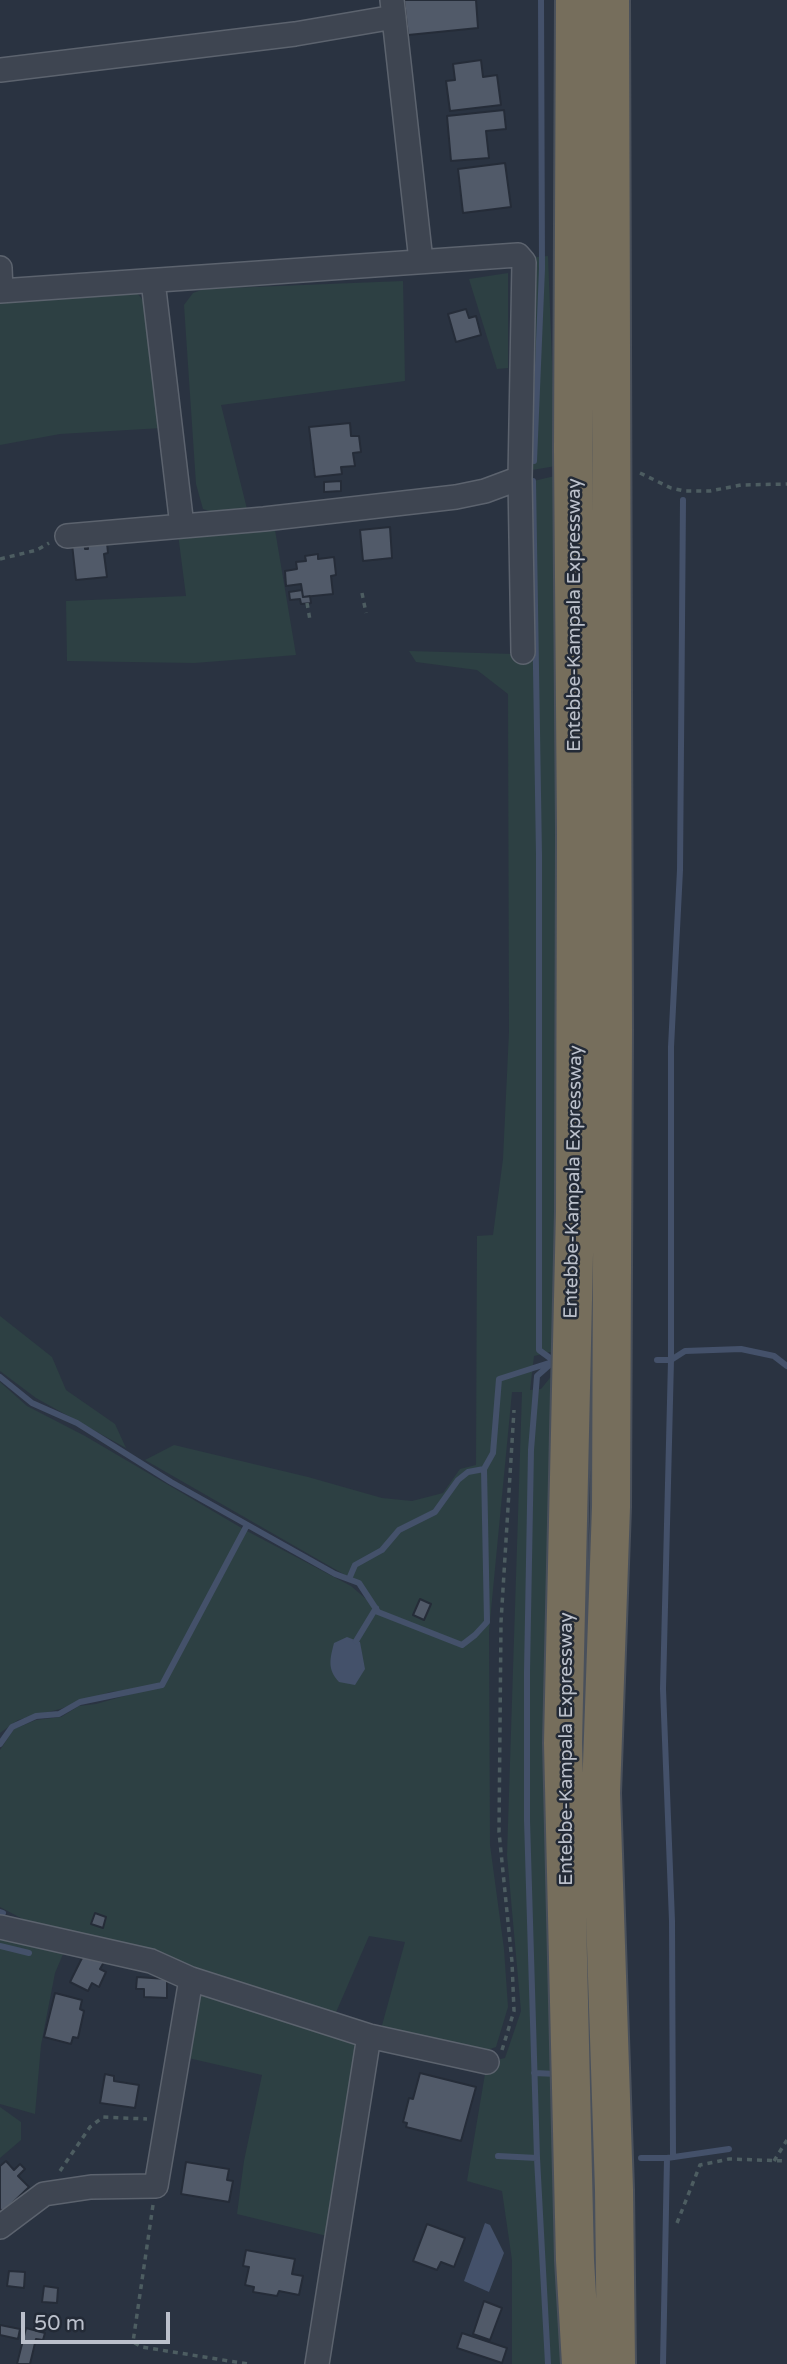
<!DOCTYPE html>
<style>
body{margin:0}
#map{position:relative;width:787px;height:2364px;overflow:hidden;background:#2a3341;font-family:"Varela Round",sans-serif}
canvas{display:block}
.scale{position:absolute;left:21px;top:2312px;width:149px;height:32px;box-sizing:border-box;border:4px solid #bbc0cb;border-top:0;padding-left:9px;font-size:21px;line-height:24px;white-space:nowrap;color:#bbc0cb;-webkit-text-stroke:5px #232a36;paint-order:stroke}
</style>
<div id="map">
<canvas width="787" height="2364"></canvas>
<div class="scale">50 m</div>
</div>
<script>
const g = document.querySelector('canvas').getContext('2d');
g.lineJoin = 'round';
function fillPath(path, color) { g.fillStyle = color; g.fill(path, 'evenodd'); }
function stroke(path, color, width, dash) { g.strokeStyle = color; g.lineWidth = width; g.lineCap = dash ? 'butt' : 'round'; g.setLineDash(dash || []); g.stroke(path); }
function label(font, color, halo, rows, align = 'center') {
  g.font = font + ' "Varela Round",sans-serif'; g.lineWidth = 5; g.setLineDash([]); g.textBaseline = 'middle'; g.strokeStyle = halo; g.fillStyle = color; for (const [text, x, y, turn = 0] of rows) {
    g.save(); g.translate(x, y); g.rotate((+turn || 0) * Math.PI / 180); g.textAlign = isNaN(turn) ? turn : align; if (halo) g.strokeText(text, 0, 0); g.fillText(text, 0, 0); g.restore();
  }
}
const green = new Path2D(`
 M548,256L556,466L526,471L527,258Z
 M508,273V368L497,369L469,279Z
 M403,281L405,381L221,405L247,509L213,512L203,509L196,484L184,305L193,293L204,289Z
 M136,292L150,308L162,428L60,434L0,445V299Z
 M555,476L557,1355L550,1352L534,1356L530,1390L541,1389L558,1368L566,2364H512V2260L502,2191L467,2181L487,2062L505,2058L521,2011L507,1855L522,1392H512L489,1631L490,1845L504,1949L508,2007L496,2047L481,2052L381,2029L405,1942L369,1936L334,2017L36,1926L0,1907V1750L14,1729L36,1720L61,1717L79,1706L96,1704L156,1687L110,1692L60,1709L18,1720L0,1733V1382L27,1406L85,1436L245,1530L351,1586L366,1599L359,1583L145,1460L174,1445L308,1477L382,1498L412,1501L443,1493L460,1469L476,1465L477,1236L493,1235L503,1159L509,1032L508,694L477,670L416,662L409,651L514,654L525,483Z
 M275,530L296,655L194,663L67,661L66,601L186,596L178,534Z
 M0,1316L52,1357L66,1390L115,1424L126,1448L36,1398L0,1371Z
 M0,1931L66,1947L55,1973L41,2045L35,2114L0,2104Z
 M201,1990L360,2040L355,2101L340,2140L335,2198L327,2236L237,2214L244,2161L262,2075L184,2057L194,1993Z
 M0,2107L21,2122V2140L0,2158Z`);
const water = new Path2D(`
 M347,1637L360,1642L365,1669L355,1685L339,1682C327,1669 330,1659 334,1643Z
 M485,2223L490,2225L504,2253L489,2292L464,2281Z`);
const stream = new Path2D(`
 M534,461L542,269L541,0
 M533,481L539,855V1350L554,1361
 M657,1360H671L685,1351L741,1349L774,1356L787,1366
 M0,1377L32,1403L77,1423L171,1482L335,1574L359,1583L378,1612L462,1645L475,1635L487,1622L484,1469
 M349,1579L355,1565L382,1550L399,1530L435,1512L458,1480L468,1472L484,1469L493,1453L499,1379L549,1363
 M356,1641L376,1608
 M0,1744L12,1727L36,1716L59,1714L80,1702L162,1685L247,1525
 M0,1912L3,1913
 M0,1946L29,1953
 M534,2073L557,2074
 M498,2156L537,2158
 M673,2157L672,1921L663,1689L671,1360V1047L680,870L683,500
 M641,2158H667L729,2149
 M548,2364L537,2158L527,1820V1672L531,1450L537,1376L554,1361
 M663,2364L667,2158`);
const building = new Path2D(`
 M404,0H476L478,28L408,35Z
 M481,60L483,77L497,75L501,105L450,111L446,81L455,80L453,64Z
 M504,110L506,129L486,131L489,158L451,161L447,116Z
 M505,163L511,207L463,213L458,169Z
 M466,309L469,318L476,316L481,335L456,342L448,314Z
 M350,423L351,436H359L361,452L353,453L355,466L341,467L342,474L315,477L309,427Z
 M341,481V491L324,492V482Z
 M390,527L392,558L363,561L360,530Z
 M87,538L107,543L108,553L104,554L107,577L76,580L72,544L84,539L85,549H88Z
 M318,554V559L334,557L336,575L331,576L333,594L303,597L301,584L286,586L285,571L297,569L296,562L306,561L305,556Z
 M302,590L303,597L310,596L311,603L301,604L300,599L290,600L289,592Z
 M420,1599L431,1604L424,1620L413,1615Z
 M95,1913L106,1917L103,1928L91,1924Z
 M85,1952L104,1962L100,1969L106,1972L99,1987L92,1983L88,1991L70,1982Z
 M137,1977L167,1979V1998L144,1997V1989H136Z
 M55,1993L82,2000L80,2009L84,2011L78,2038L73,2037L71,2044L44,2037Z
 M420,2073L476,2087L461,2141L406,2127L407,2123L403,2122L409,2098L413,2099Z
 M105,2074L114,2076V2081L139,2085L135,2108L100,2103Z
 M6,2161L14,2170L20,2164L25,2169L18,2176L29,2187L3,2212L0,2209V2166Z
 M186,2162L229,2169L227,2180L233,2181L229,2202L181,2194Z
 M427,2224L465,2238L454,2267L441,2262L437,2270L413,2261Z
 M246,2250L295,2259L292,2274L303,2276L299,2295L279,2291L277,2296L253,2292L254,2287L245,2285L249,2267L243,2266Z
 M9,2271L25,2272L24,2288L7,2286Z
 M44,2286L58,2288L57,2303L42,2302Z
 M484,2301L502,2308L490,2340L473,2334Z
 M0,2325L20,2329L18,2339L0,2335Z
 M26,2328L45,2333L43,2340L36,2339L30,2364H17Z
 M462,2333L507,2348L502,2363L457,2348Z`);
const path = new Path2D(`
 M640,473L671,488L685,491H710L741,485L787,484
 M0,559L37,550L49,543
 M362,593L366,613
 M307,603L310,620
 M502,2050L514,2011L512,1962L499,1832L501,1622L514,1410
 M774,2161L787,2140
 M60,2171L90,2127L103,2117L147,2119
 M153,2205L133,2342L142,2347L248,2364
 M677,2223L700,2165L729,2159L787,2161`);
const street = new Path2D(`
 M392,0L421,261
 M0,70L295,34L394,17
 M0,268L1,291
 M153,281L182,526
 M0,291L518,255L524,262L520,478L523,652
 M67,536L264,519L456,497L485,491L520,478
 M0,1927L151,1961L191,1979L369,2036L487,2062
 M0,2227L44,2194L91,2187L156,2186L191,1979
 M317,2364L369,2036`);
const highway = new Path2D(`
 M575,0L573,450L576,832L575,1211L563,1743L575,2260L581,2364
 M610,0L613,1029L611,1507L601,1793L614,2190L616,2364`);
const streetNames = [
 ["Entebbe-Kampala Expressway",575,615,-90],
 ["Entebbe-Kampala Expressway",574,1182,-89],
 ["Entebbe-Kampala Expressway",567,1749,-90]
];
fillPath(green, '#2d4043');
fillPath(water, '#44516a');
stroke(stream, '#44516a', 6);
fillPath(building, '#515a69');
stroke(building, '#252c38', 2);
stroke(street, '#5c636e', 26);
stroke(highway, '#49505b', 42);
stroke(path, '#4d5d61', 3.5, [5, 5]);
stroke(street, '#3e4551', 23);
stroke(highway, '#766e5c', 38);
label('19px', '#bbc0cb', '#232a36', streetNames);
</script>
